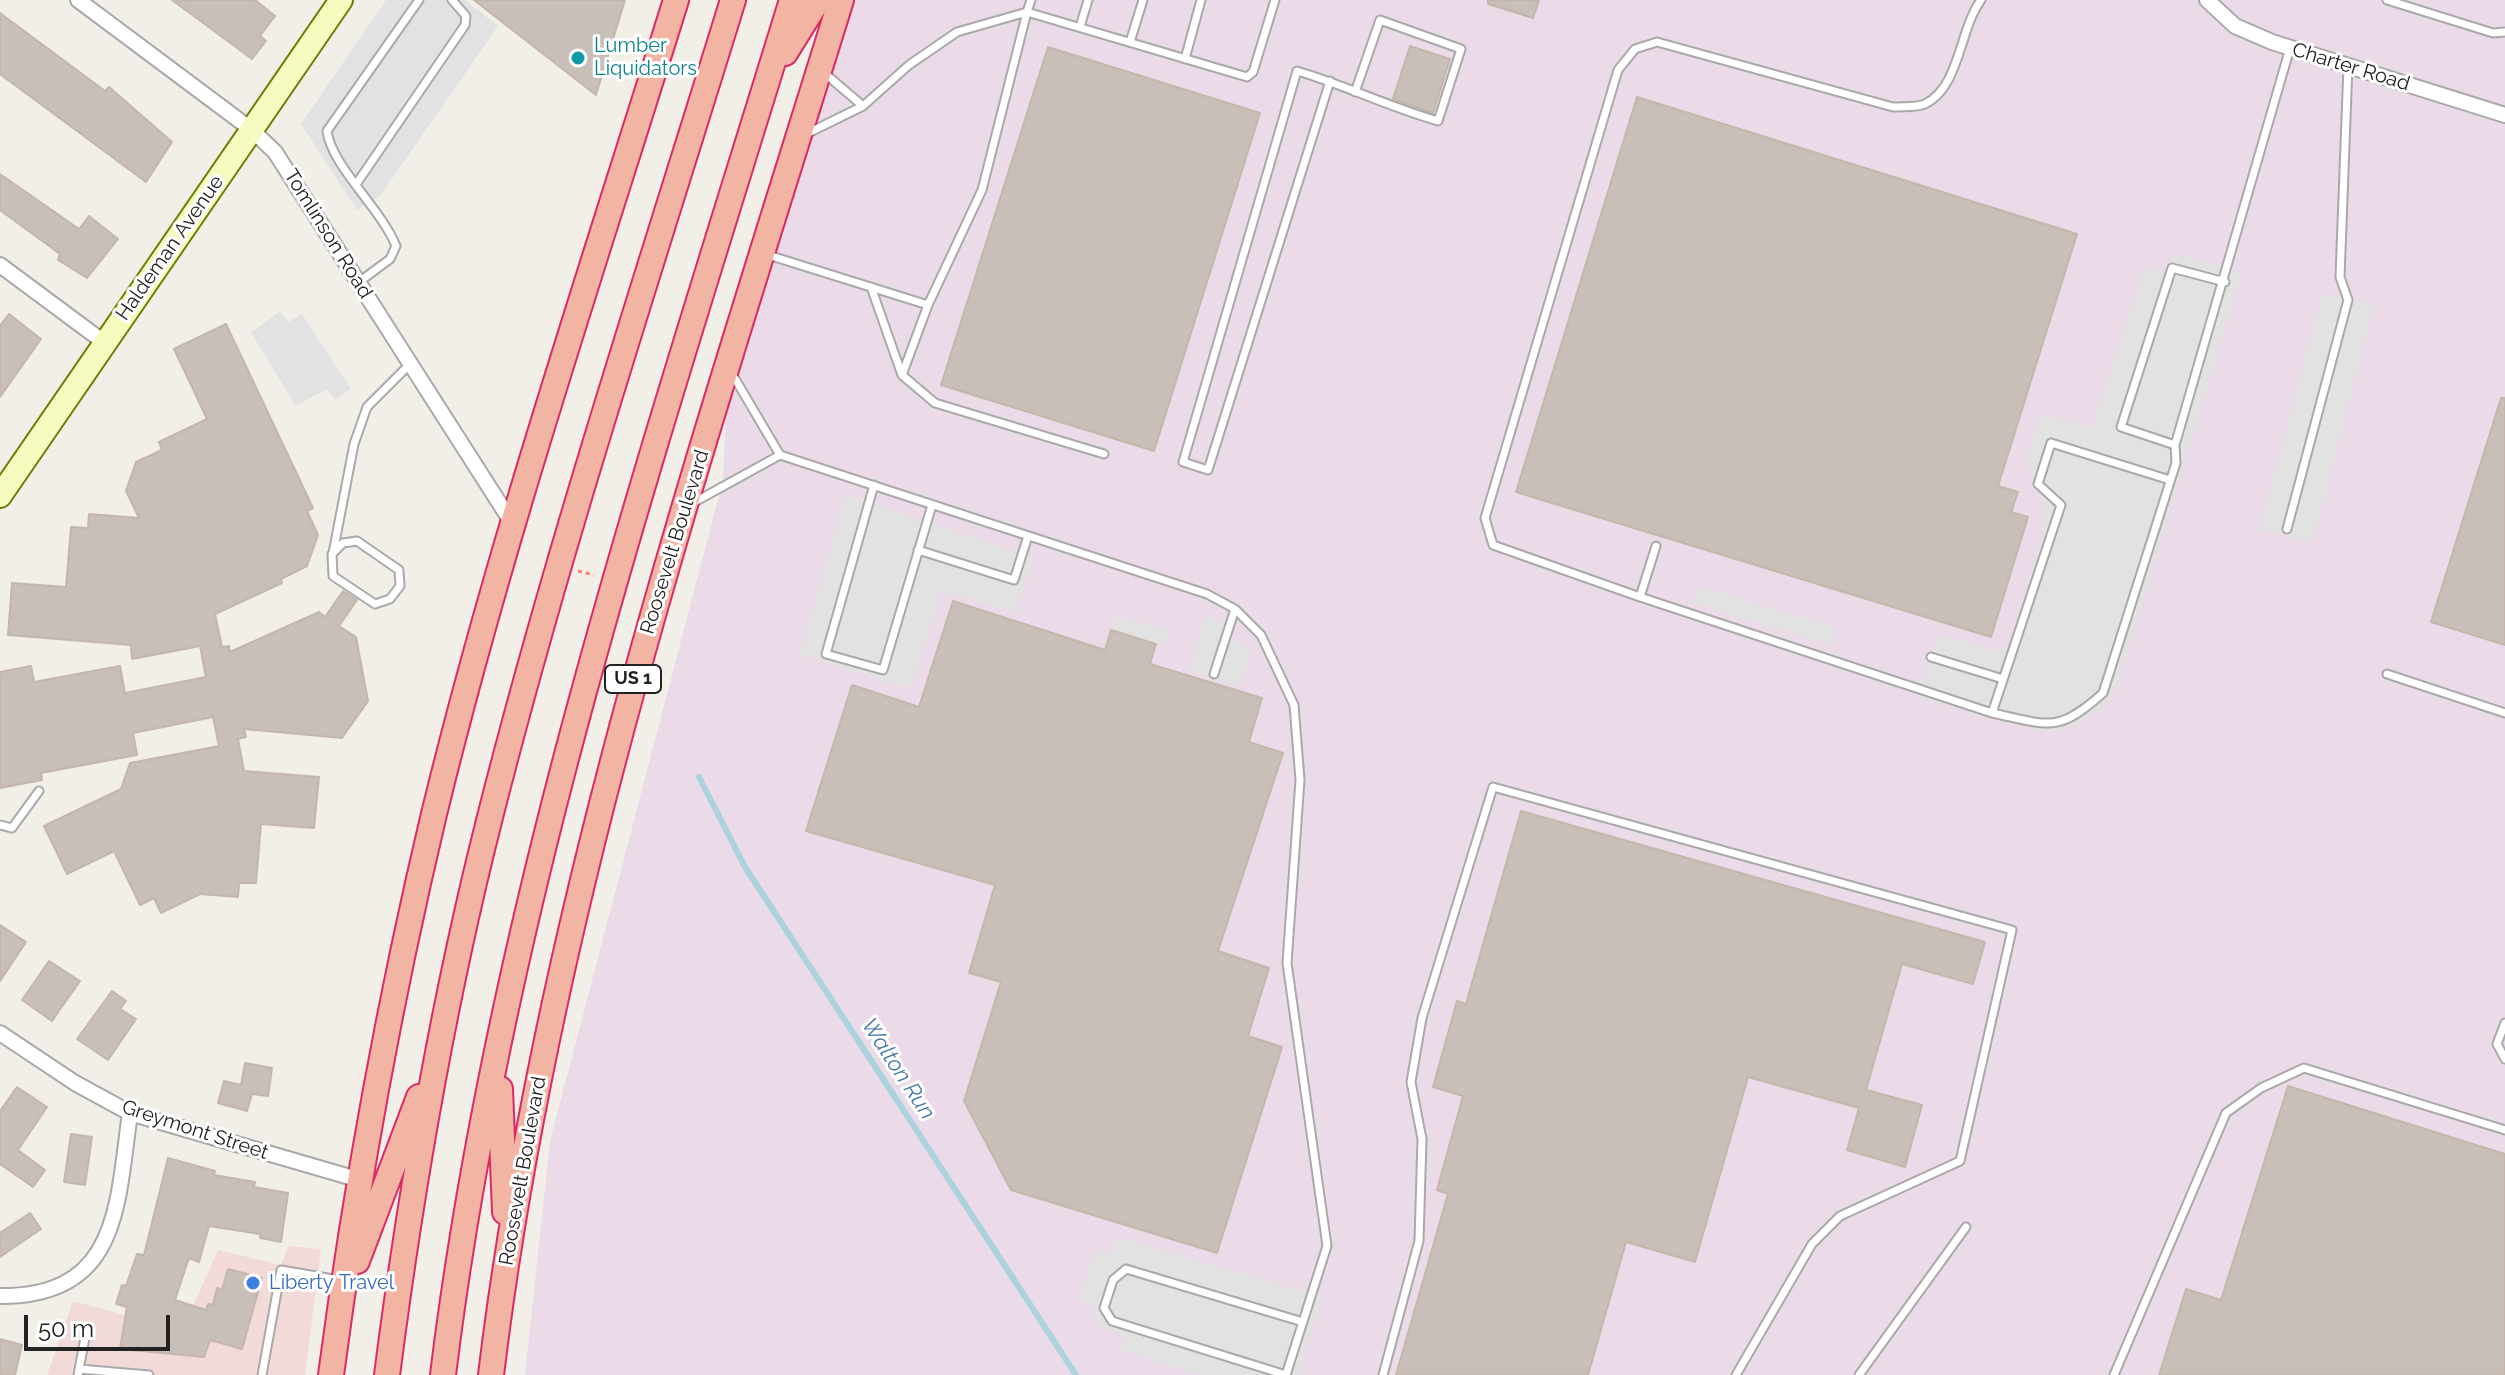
<!DOCTYPE html>
<style>
body{margin:0}
#map{position:relative;width:2505px;height:1375px;overflow:hidden;background:#f2efe9;font-family:Raleway,sans-serif}
canvas{display:block}
.scale{position:absolute;left:24px;top:1315px;width:146px;height:36px;box-sizing:border-box;border:4px solid #222;border-top:0;padding-left:10px;font-size:24px;line-height:28px;white-space:nowrap;color:#222;-webkit-text-stroke:6px #fff;paint-order:stroke}
</style>
<div id="map">
<canvas width="2505" height="1375"></canvas>
<div class="scale">50 m</div>
</div>
<script>
const g = document.querySelector('canvas').getContext('2d');
g.lineJoin = 'round';
function fillPath(path, color) { g.fillStyle = color; g.fill(path, 'evenodd'); }
function stroke(path, color, width, dash) { g.strokeStyle = color; g.lineWidth = width; g.lineCap = dash ? 'butt' : 'round'; g.setLineDash(dash || []); g.stroke(path); }
function label(font, color, halo, rows, align = 'center') {
  g.font = font + ' Raleway,sans-serif'; g.lineWidth = 6; g.setLineDash([]); g.textBaseline = 'middle'; g.strokeStyle = halo; g.fillStyle = color; for (const [text, x, y, turn = 0] of rows) {
    g.save(); g.translate(x, y); g.rotate((+turn || 0) * Math.PI / 180); g.textAlign = isNaN(turn) ? turn : align; if (halo) g.strokeText(text, 0, 0); g.fillText(text, 0, 0); g.restore();
  }
}
const commercial = new Path2D(`
 M288,1246L321,1249L305,1375H47L73,1301L182,1330L218,1250L281,1265Z`);
const industrial = new Path2D(`
 M842,0H2505V1375H525L550,1141L723,480L728,366Z`);
const parking = new Path2D(`
 M386,0H465L498,26L380,196L357,210L301,124Z
 M2175,253L2241,273L2117,687L2103,707L2080,724L2050,733L1919,698L1938,634L1996,651L2008,649L2044,531V508L2027,460L2041,414L2092,428L2144,268L2162,274L2171,255Z
 M2322,295L2373,305L2313,542L2260,529Z
 M280,311L288,322L302,314L351,389L335,400L327,389L296,406L251,333Z
 M846,495L1033,557L1016,612L941,590L910,689L800,654Z
 M1698,586L1836,628L1831,645L1693,603Z
 M1115,615L1168,630L1163,646L1111,630Z
 M1206,616L1219,620L1239,644L1252,648L1240,687L1189,671Z
 M1116,1237L1322,1297L1298,1375H1202L1121,1350L1126,1335L1101,1327L1095,1320L1093,1305L1078,1300L1096,1249L1111,1254Z`);
const stream = new Path2D(`
 M699,777L745,867L1076,1375`);
const building = new Path2D(`
 M172,0H255L275,16L260,36L266,41L252,59Z
 M474,0H625L596,95Z
 M1488,0H1539L1533,18L1488,4Z
 M0,13L105,91L109,87L172,142L146,182L0,74Z
 M1410,46L1450,59L1433,113L1393,99Z
 M1048,47L1260,113L1154,451L941,385Z
 M1637,97L2077,234L1998,486L2018,492L2011,512L2028,517L1991,637L1516,492Z
 M0,174L79,229L89,216L118,239L87,278L58,260L60,254L0,210Z
 M9,314L41,339L0,397V326Z
 M226,324L313,508L307,511L318,535L307,566L281,579L282,583L215,614L222,647L229,646L230,652L319,612L325,617L343,591L357,600L339,626L356,637L368,701L342,738L244,729L246,737L238,739L244,771L319,777L314,828L261,824L256,883H239L238,897L200,894L161,913L154,898L140,905L114,851L67,874L44,826L121,789L130,763L219,746L213,717L133,733L137,755L41,773L42,780L0,788V672L31,666L34,682L120,666L125,693L206,677L200,646L132,659L131,645L8,635L12,583L66,587L71,527L88,528L89,514L139,518L126,491L136,462L162,450L159,442L207,419L174,349Z
 M2501,398H2505V645L2431,622Z
 M953,601L1105,650L1111,630L1156,644L1150,664L1262,698L1249,742L1283,753L1218,951L1269,968L1248,1036L1282,1047L1217,1253L1011,1190L964,1101L1001,982L969,973L995,885L806,831L852,685L919,707Z
 M1521,811L1985,942L1973,984L1902,964L1866,1090L1922,1105L1905,1167L1847,1150L1859,1108L1748,1077L1695,1262L1626,1242L1588,1375H1396L1448,1194L1437,1190L1463,1096L1433,1087L1457,1001L1466,1004Z
 M0,925L26,942L0,981Z
 M49,961L80,981L52,1021L22,1000Z
 M112,991L126,1001L120,1009L136,1019L108,1060L77,1039Z
 M245,1063L272,1068L268,1096L252,1094L247,1111L218,1103L224,1081L241,1085Z
 M2288,1086L2505,1154V1375H2159L2186,1289L2221,1300Z
 M17,1087L47,1107L18,1150L45,1170L33,1187L0,1164V1111Z
 M71,1134L92,1137L85,1185L64,1182Z
 M168,1158L215,1171L214,1175L255,1182L254,1187L288,1193L281,1242L260,1238V1234L209,1226L199,1262L189,1258L175,1300L206,1310L208,1304L213,1305L217,1288L222,1290L228,1269L262,1278L242,1349L210,1340L204,1357L120,1349L127,1307L116,1304L122,1285L126,1286L137,1254L144,1255Z
 M30,1213L41,1229L0,1257V1233Z
 M0,1339L22,1345L15,1375H0Z`);
const path = new Path2D(`
 M578,571L594,575`);
const service = new Path2D(`
 M1031,0L1027,12L1247,77L1253,72L1275,0
 M2387,0L2493,33L2505,32
 M1080,27L1088,0
 M1130,42L1143,0
 M1185,59L1201,0
 M822,71L863,106
 M1330,81L1208,470L1183,462L1297,71C1345,85 1389,107 1438,121L1461,49L1380,20L1355,92
 M357,183L465,25L466,16L452,0
 M765,254L928,305L982,190L1027,12L957,32L909,65L863,106L804,135
 M359,282L390,259L396,246C382,210 331,165 327,131L419,0
 M2225,282L2172,268L2121,427L2175,445L2290,48
 M871,287L902,375
 M928,305L902,375L935,403L1104,454
 M731,372L780,455L1207,594L1235,609L1261,635L1294,705L1300,780L1287,963L1327,1246L1286,1375L1112,1321L1104,1308L1113,1280L1126,1269L1303,1322
 M874,485L826,654L883,670L932,505
 M691,504L780,455
 M2287,529L2348,300L2340,277L2348,66
 M357,541L399,570L400,586L390,599L375,604L333,576L332,554L343,543Z
 M1656,546L1640,597L1992,713C2049,725 2057,734 2103,693L2176,463L2175,445
 M918,550L1014,580L1028,536
 M333,553L354,444L367,407L411,363
 M1640,597L1493,545L1485,518L1618,70L1635,49L1657,42L1893,107C1903,106 1916,108 1925,104C1960,87 1959,30 1981,0
 M1931,657L2003,679
 M1214,674L1235,609
 M2387,674L2505,713
 M1992,713L2061,505L2038,484L2051,443L2170,480
 M0,825L12,828L39,791
 M2505,1023L2497,1044L2505,1059
 M79,1369L149,1375
 M78,1375L87,1327
 M262,1375L281,1270L339,1280
 M1383,1375L1419,1241L1422,1139L1411,1082L1422,1018L1493,787L2012,930L1960,1161L1840,1216L1812,1244L1736,1375
 M1859,1375L1966,1227
 M2114,1375L2226,1113L2261,1088L2304,1068L2505,1130`);
const minor = new Path2D(`
 M78,0L252,130L275,152L514,526
 M2207,0L2235,26L2272,42L2505,115
 M0,265L105,343
 M0,1033L75,1083L130,1113L360,1180
 M0,1296C120,1297 117,1204 130,1113`);
const secondary = new Path2D(`
 M0,496L341,0`);
const trunk = new Path2D(`
 M785,53L818,0
 M500,1089L505,1212
 M357,1261L419,1097
 M331,1375C356,1186 390,999 434,814C501,539 592,270 676,0
 M387,1375C411,1189 443,1003 489,821C559,544 649,273 733,0
 M443,1375C501,902 653,453 792,0
 M491,1375C548,903 701,452 841,0`);
const markers = [
 [578,58,8,"#0f9aa8"],
 [253,1283,8,"#3f7fe0"]
];
const shields = [
 [633,679,56]
];
const shieldNames = [
 ["US 1",633,679]
];
const cultureNames = [
 ["Lumber",594,46],
 ["Liquidators",594,69]
];
const streetNames = [
 ["Charter Road",2351,67,17],
 ["Tomlinson Road",328,234,58],
 ["Haldeman Avenue",170,248,-55],
 ["Roosevelt Boulevard",675,542,-73],
 ["Greymont Street",195,1130,18],
 ["Roosevelt Boulevard",523,1171,-80]
];
const shopNames = [
 ["Liberty Travel",269,1283]
];
const waterNames = [
 ["Walton Run",898,1069,57]
];
fillPath(commercial, '#f2dad9');
fillPath(industrial, '#ebdbe8');
fillPath(parking, '#e2e2e2');
stroke(stream, '#aad3df', 6);
fillPath(building, '#c7bfb8');
stroke(building, '#c4b6ab', 2);
stroke(service, '#a9a9a9', 11);
stroke(minor, '#a9a9a9', 18);
stroke(secondary, '#707d05', 26);
stroke(trunk, '#dc2a67', 28);
stroke(path, '#fa8072', 3, [4, 4]);
stroke(service, '#fff', 7);
stroke(minor, '#fff', 14);
stroke(secondary, '#f7fabf', 22);
stroke(trunk, '#f2b4a3', 24);
for (const [x, y, r, color] of markers) { const dot = new Path2D(); dot.arc(x, y, r, 0, 2 * Math.PI); g.fillStyle = color; g.fill(dot); stroke(dot, '#fff', 3); }
for (const [x, y, w] of shields) { const box = new Path2D(); box.roundRect(x - w / 2, y - 14, w, 28, 6); g.fillStyle = '#fff'; g.fill(box); stroke(box, '#222', 2); }
label('bold 18px', '#222', null, shieldNames);
label('20px', '#0d838f', '#fff', cultureNames, 'left');
label('20px', '#222', '#fff', streetNames);
label('20px', '#366cbe', '#fff', shopNames, 'left');
label('italic 22px', '#4a7aab', '#fff', waterNames);
</script>
